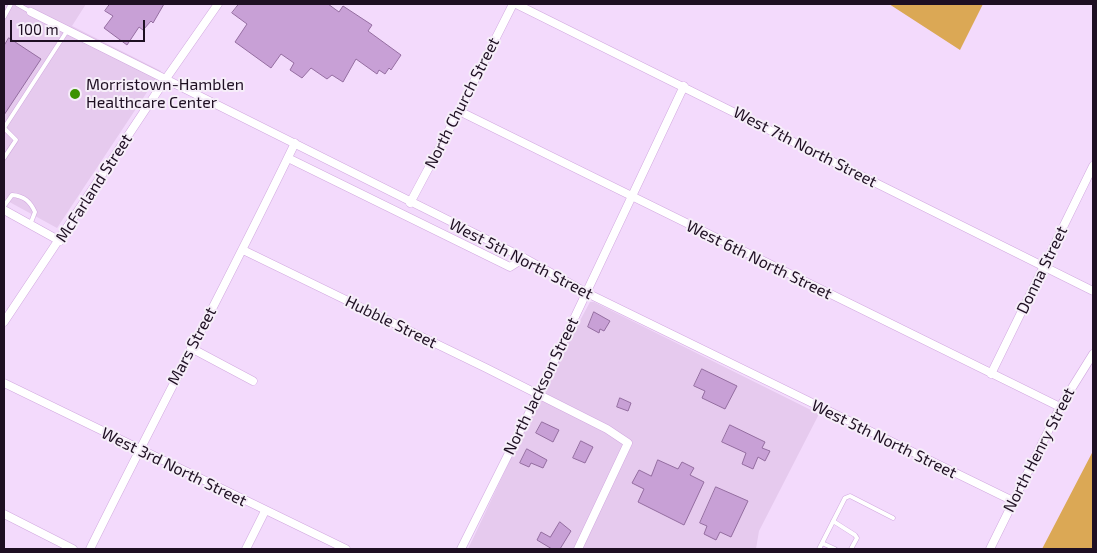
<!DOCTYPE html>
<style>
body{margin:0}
#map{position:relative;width:1097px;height:553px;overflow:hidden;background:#f3dafc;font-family:"Exo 2",sans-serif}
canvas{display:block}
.frame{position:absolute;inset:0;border:5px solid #1e0f22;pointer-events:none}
.scale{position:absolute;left:10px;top:20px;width:135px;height:22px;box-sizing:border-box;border:2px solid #1e0f22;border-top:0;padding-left:6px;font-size:15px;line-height:18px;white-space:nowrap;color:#1e0f22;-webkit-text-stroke:4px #f6eef9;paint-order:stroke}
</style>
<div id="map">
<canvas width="1097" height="553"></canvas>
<div class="frame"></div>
<div class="scale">100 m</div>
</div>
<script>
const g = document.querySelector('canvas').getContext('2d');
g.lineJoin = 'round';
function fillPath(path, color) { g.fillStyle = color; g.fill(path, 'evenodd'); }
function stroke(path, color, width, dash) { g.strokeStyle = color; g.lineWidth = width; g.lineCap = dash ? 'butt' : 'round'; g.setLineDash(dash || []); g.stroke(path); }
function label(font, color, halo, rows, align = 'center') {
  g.font = font + ' "Exo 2",sans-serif'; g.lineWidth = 4; g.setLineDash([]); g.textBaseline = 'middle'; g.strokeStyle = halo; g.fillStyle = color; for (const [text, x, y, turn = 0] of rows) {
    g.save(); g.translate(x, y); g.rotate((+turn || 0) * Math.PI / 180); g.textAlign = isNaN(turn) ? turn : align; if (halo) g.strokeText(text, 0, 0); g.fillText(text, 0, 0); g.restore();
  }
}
const built = new Path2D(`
 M4,4H86L72,26L161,71L57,228L4,199Z
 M590,302H594L819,414L759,531L756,549H468L550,376Z`);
const green = new Path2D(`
 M889,4H983L960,50Z
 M1093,451V549H1042Z`);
const building = new Path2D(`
 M110,4H164L153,23L151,21L143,30L139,27L127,45L104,28L113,16L105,11Z
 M239,4H328L339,12L343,6L372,25L368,31L401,55L391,70L389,68L385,74L379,70L377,74L356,59L343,82L332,75L327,79L311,68L302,78L290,70L294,63L281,54L271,68L235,42L247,24L232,13Z
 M9,38L41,59L4,115V46Z
 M594,312L610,321L604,331L600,329L599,333L588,327Z
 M702,369L737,386L725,409L702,398L705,391L694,386Z
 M620,398L631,403L628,411L617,407Z
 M542,422L559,430L553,442L536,433Z
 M730,425L765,442L762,448L770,451L765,461L758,457L753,469L742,464L746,453L722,442Z
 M581,441L593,447L585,463L573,458Z
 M527,449L547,460L543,468L531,463L529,467L520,463Z
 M658,460L678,469L682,462L694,468L690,475L704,482L684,525L638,502L644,489L632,483L639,470L651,476Z
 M716,487L748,501L731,537L720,532L716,540L704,534L707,526L700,523Z
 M560,522L571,531L560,549H552L537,540L541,532L550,537Z`);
const lane = new Path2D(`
 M17,4L31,12
 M4,17L11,4
 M4,158L16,140L4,128L67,31
 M4,206L12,195C24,196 30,201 35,212L30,225
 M833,521L855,535L857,538L851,549
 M822,543L835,549
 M819,549L845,498L850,496L893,518`);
const street = new Path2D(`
 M516,4L1093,291
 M31,12L524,258L587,293L1013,501
 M459,111L1060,407
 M288,158L510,267L524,258
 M410,203L459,111L513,4
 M4,210L60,241
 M243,250L486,368L607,429L628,443L578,549
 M4,322L165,80L218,4
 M191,348L253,381
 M991,374L1093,166
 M4,383L346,549
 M4,514L73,549
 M90,549C157,413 229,280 295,143
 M246,549L265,511
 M461,549L538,395L684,86
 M990,549L1060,407L1093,354`);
const markers = [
 [75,94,6,"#3d9301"]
];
const poiNames = [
 ["Morristown-Hamblen",86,85],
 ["Healthcare Center",86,103]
];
const streetNames = [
 ["North Church Street",462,103,-63],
 ["West 7th North Street",805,147,27],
 ["McFarland Street",94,188,-57],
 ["West 5th North Street",521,259,27],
 ["West 6th North Street",759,260,26],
 ["Donna Street",1042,270,-64],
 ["Hubble Street",391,322,26],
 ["Mars Street",192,346,-62],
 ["North Jackson Street",541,386,-64],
 ["West 5th North Street",884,439,26],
 ["North Henry Street",1039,450,-63],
 ["West 3rd North Street",174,467,26]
];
fillPath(built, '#e6caee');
fillPath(green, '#dba855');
fillPath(building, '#c8a0d6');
stroke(building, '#946da0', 1);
stroke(lane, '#d1a8df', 5);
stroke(street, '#d1a8df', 9);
stroke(lane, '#fff', 4);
stroke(street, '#fff', 8);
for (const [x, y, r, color] of markers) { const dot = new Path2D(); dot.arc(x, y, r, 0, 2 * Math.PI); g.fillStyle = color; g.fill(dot); stroke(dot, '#f6eef9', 2); }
label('16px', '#1e0f22', '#f6eef9', poiNames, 'left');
label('16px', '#1e0f22', '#f6eef9', streetNames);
</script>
